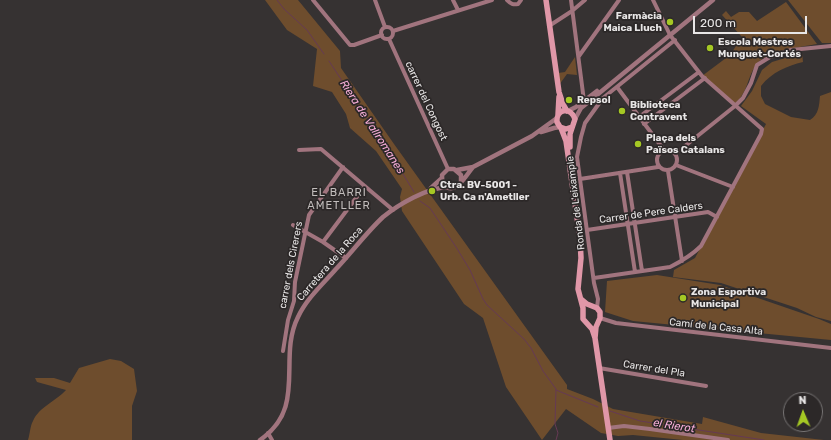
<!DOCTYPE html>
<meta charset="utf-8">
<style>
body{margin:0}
#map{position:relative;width:831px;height:440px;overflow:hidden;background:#363232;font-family:Rubik,sans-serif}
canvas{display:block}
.north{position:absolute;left:783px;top:392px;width:40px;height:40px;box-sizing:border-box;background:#2c2828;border:1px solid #777474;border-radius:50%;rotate:358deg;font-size:11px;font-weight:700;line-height:16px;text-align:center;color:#e8e6e6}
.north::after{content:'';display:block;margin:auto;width:14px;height:18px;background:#a5c824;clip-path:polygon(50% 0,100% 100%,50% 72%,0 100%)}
.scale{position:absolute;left:693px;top:16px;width:114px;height:18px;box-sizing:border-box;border:2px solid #e8e6e6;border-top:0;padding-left:5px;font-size:12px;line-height:14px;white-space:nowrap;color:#e8e6e6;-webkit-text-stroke:3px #2c2828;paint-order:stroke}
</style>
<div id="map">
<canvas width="831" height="440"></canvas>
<div class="north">N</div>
<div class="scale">200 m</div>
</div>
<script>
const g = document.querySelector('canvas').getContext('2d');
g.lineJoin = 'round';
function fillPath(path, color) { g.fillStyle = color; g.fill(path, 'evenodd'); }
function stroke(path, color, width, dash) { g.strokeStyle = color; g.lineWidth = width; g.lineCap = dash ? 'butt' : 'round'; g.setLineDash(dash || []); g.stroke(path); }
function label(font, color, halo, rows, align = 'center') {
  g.font = font + ' Rubik,sans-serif'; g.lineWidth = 3.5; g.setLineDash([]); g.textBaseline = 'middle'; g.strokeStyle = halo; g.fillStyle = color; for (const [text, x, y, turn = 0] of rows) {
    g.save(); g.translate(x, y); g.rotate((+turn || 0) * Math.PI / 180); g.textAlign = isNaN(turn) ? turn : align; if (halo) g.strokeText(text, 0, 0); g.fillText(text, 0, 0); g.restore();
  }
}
const green = new Path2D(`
 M265,0H298L340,51L341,68L394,144L567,385V389L593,399L613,409L702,424L703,417L761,433L824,440H683L633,435L618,436L601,433L566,409L542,440L506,387L483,318L464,304L402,211L400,197L402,189L376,151L350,128L346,114L332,92L313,86L317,49L287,30Z
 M788,0H831V43H822Z
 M786,2L817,44C802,47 765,51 756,65C747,78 748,91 736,103L731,102L702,76L730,55L742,37L722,15L726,11L731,17L739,12H749L757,21Z
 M802,53L803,62C787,66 772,72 761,86V96L765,104L791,117L810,120C819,114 819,106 820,96L831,92V321L816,317L797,308L721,283L673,277L674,270L695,258L766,124L741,106L752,91L762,70L772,62Z
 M575,57L577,75L567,74L559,85L558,73L565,72Z
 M657,275L720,285L819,319L831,324V340L633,321L605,312L607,281Z
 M110,359L121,361L134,369L137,391L132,406V440H28C30,434 30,426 33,421C39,407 56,401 66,390L37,382L35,378H54L70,383L79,368Z`);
const stream = new Path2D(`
 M277,0L284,9L307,30L324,54
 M329,61L395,161L414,192
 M420,201L430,208L456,247L470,270L483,299L487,305L524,339L531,348L543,371L556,389L555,424L558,433L556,440
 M556,390L598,407
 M610,411L640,421L764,440`);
const minor = new Path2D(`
 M313,0L350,45H354L382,35
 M375,0L385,27
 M453,0L458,10
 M507,0C511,4 513,5 518,4L521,0
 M571,0L584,101
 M549,26L572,11L585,0
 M381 33a6 6 0 1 1 12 0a6 6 0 1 1-12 0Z
 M393,31L492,0
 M389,39L448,169
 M579,56L619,0
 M617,87L664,150
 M639,117L699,72
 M644,124L705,78
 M657 160a10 10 0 1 1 20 0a10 10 0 1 1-20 0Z
 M299,150L321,149L393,210
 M675,154L735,106L743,98L751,83L757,65L770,57L791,50L831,46
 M676,165L733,187
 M668,171L682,261
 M627,172L642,271
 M620,173L635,272
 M580,179L658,167
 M293,225L323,242L346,258
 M587,230L708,212L717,217
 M323,242L365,186
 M594,278L670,267C682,261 692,255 701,246L761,134L762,129L702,76L670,35L653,0
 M597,308L598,299L594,283L577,157L581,137L585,123L603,98L675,40
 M600,318L616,323L831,348
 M283,351L288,320L294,301L295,282L309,215L343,167
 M599,368L706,386
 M608,428L624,426L650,429L728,440
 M268,433L272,440`);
const tertiary = new Path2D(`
 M568,111L576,107L597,91
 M575,119L581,108L713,0
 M541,132L554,128L560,127
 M457,170L473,167L532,136L557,118
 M461,181V175L454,169H448L442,175C442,180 442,184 447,187C457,193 467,174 473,167
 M431,188L442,178
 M260,440C308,407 277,359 298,317C307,298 323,284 336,269C352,252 366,233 383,217C399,204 427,188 447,187`);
const secondary = new Path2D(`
 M546,0L559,92L563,104L567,111
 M558,115L559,97
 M561,128L566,141L580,238L581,258L578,289L583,308V319L592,329L595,338
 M570,147V134L575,119C570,106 556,109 557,122L560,127L566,129L572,127
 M581,299L587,304L597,308L600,312V318L596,327L595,338L610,440`);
const markers = [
 [670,22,4,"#a5c824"],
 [710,48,4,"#a5c824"],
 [569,100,4,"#a5c824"],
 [622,111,4,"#a5c824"],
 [638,144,4,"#a5c824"],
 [432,191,4,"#a5c824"],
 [683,298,4,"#a5c824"]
];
const poiNames = [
 ["Farmàcia",662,16,"right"],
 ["Maica Lluch",662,28,"right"],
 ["Escola Mestres",718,42],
 ["Munguet-Cortés",718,54],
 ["Repsol",577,100],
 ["Biblioteca",630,105],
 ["Contravent",630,117],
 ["Plaça dels",646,138],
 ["Països Catalans",646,150],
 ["Ctra. BV-5001 -",440,185],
 ["Urb. Ca n'Ametller",440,197],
 ["Zona Esportiva",691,292],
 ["Municipal",691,304]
];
const streetNames = [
 ["carrer del Congost",426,101,65],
 ["Ronda de L'eixample",576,203,-97],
 ["Carrer de Pere Calders",651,213,-8],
 ["Carretera de la Roca",330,264,-49],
 ["carrer dels Cirerers",291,265,-79],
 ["Camí de la Casa Alta",716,327,6],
 ["Carrer del Pla",654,369,9]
];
const waterNames = [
 ["Riera de Vallromanes",372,127,57],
 ["el Rierot",674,426,9]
];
const neighbourhoodNames = [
 ["EL BARRI",339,193],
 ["AMETLLER",339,206]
];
fillPath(green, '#6e4d2d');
stroke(stream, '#663a54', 1);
stroke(minor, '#a1747e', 4);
stroke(tertiary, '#a1747e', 4.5);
stroke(secondary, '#e097a8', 5.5);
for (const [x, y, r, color] of markers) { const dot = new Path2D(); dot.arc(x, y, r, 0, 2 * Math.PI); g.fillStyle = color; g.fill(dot); stroke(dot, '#2c2828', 1.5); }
label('bold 10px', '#e8e6e6', '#2c2828', poiNames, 'left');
label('10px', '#e8e6e6', '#2c2828', streetNames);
label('italic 11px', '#f8aed9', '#2c2828', waterNames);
g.letterSpacing = '1px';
label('11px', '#c2bdbc', '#2c2828', neighbourhoodNames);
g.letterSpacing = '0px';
</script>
